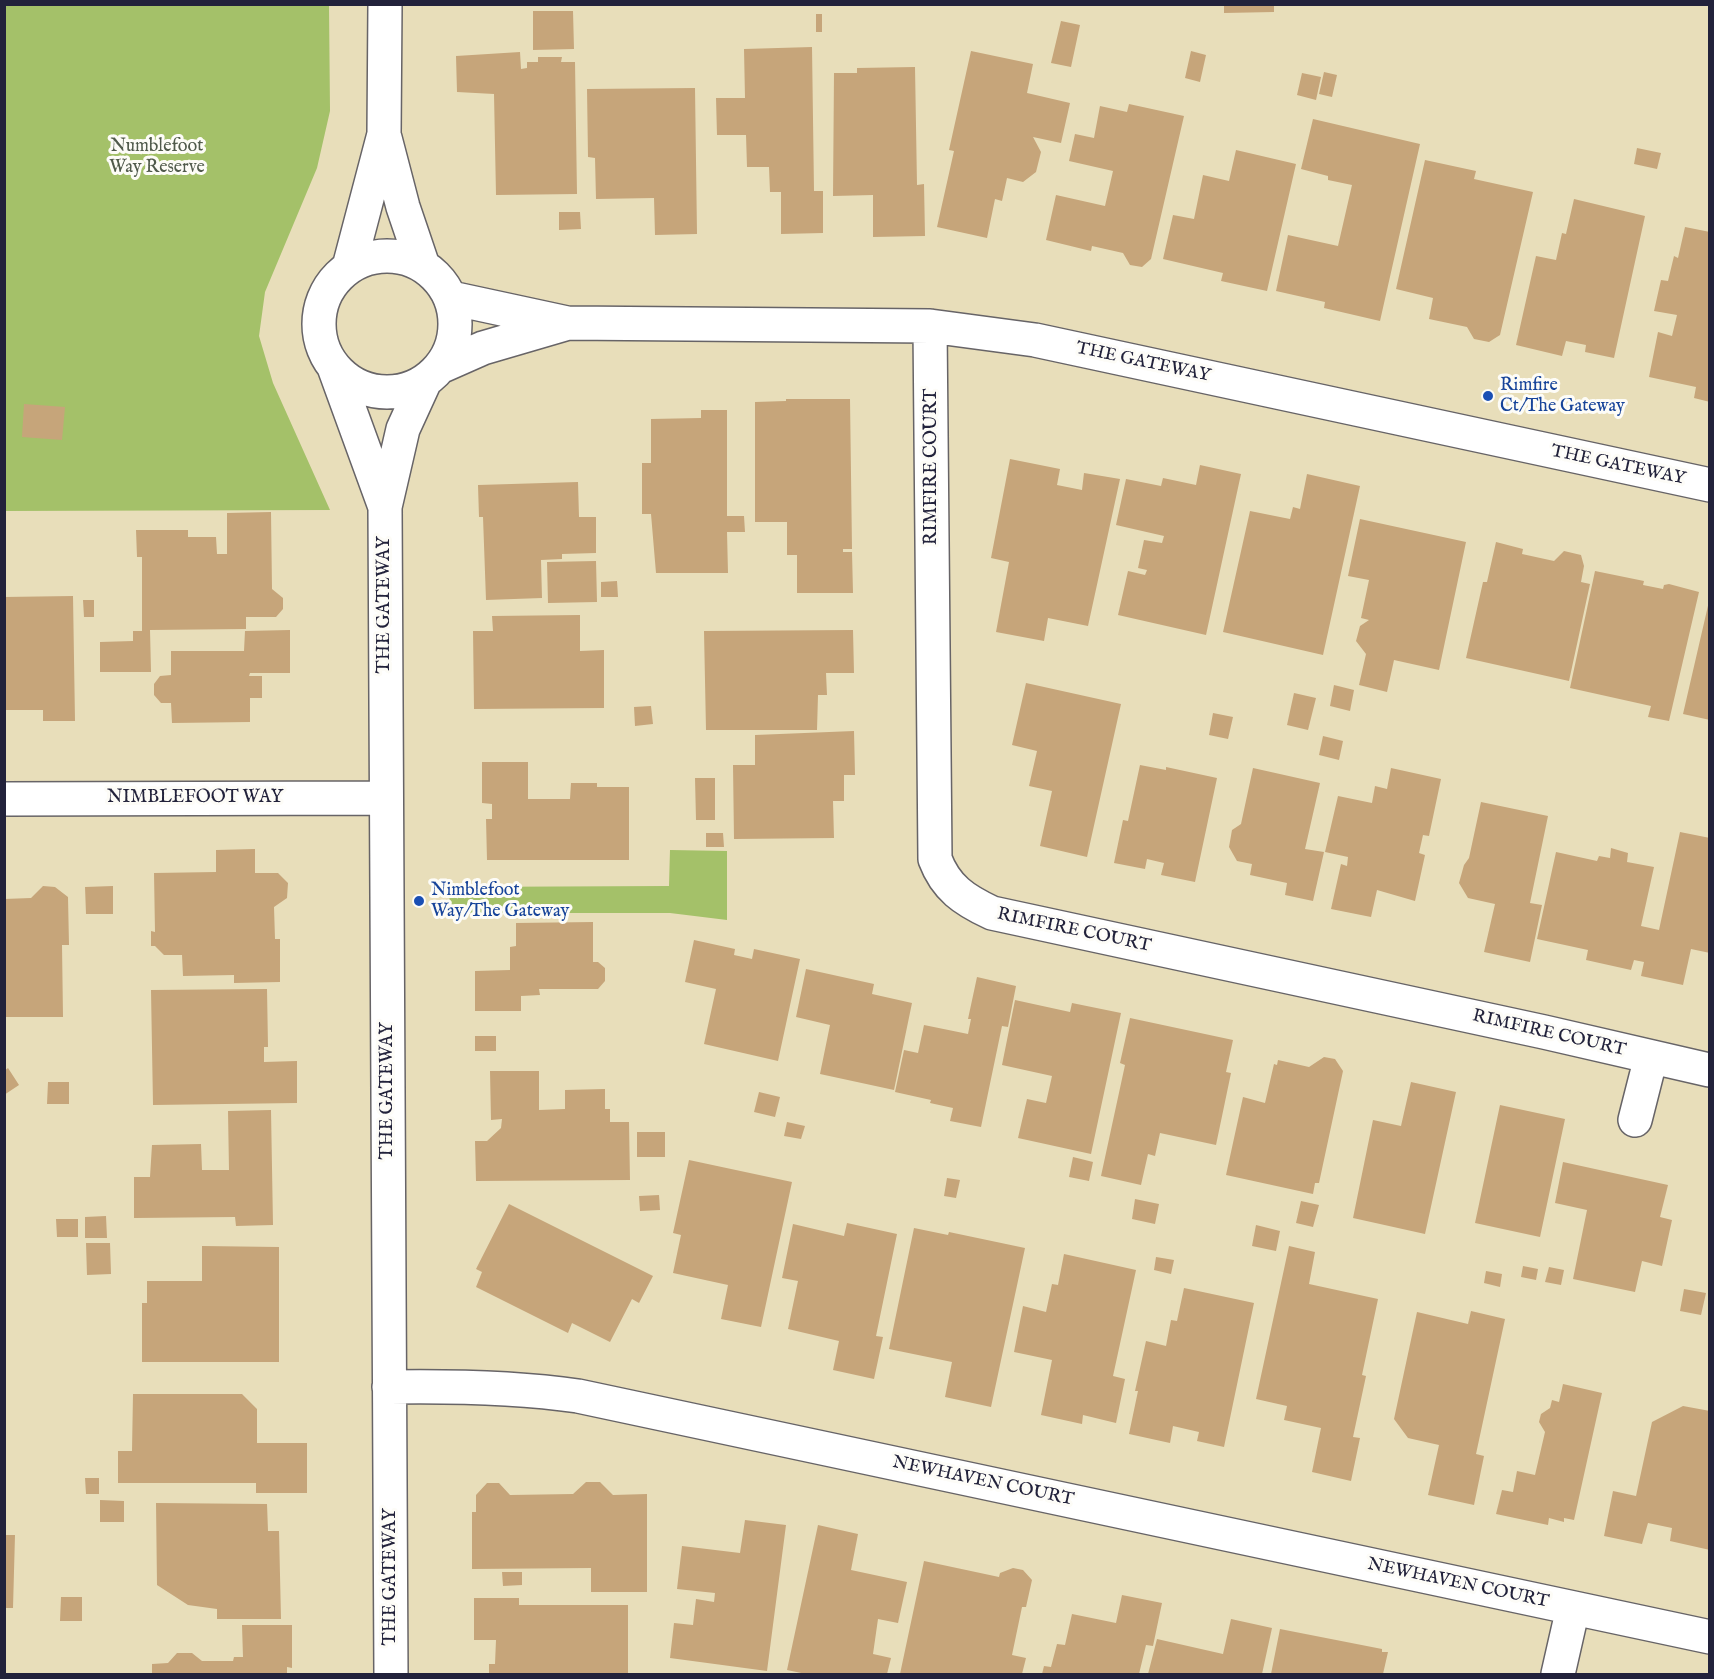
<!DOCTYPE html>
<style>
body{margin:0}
#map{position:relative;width:1714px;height:1679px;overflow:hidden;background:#e8deba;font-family:"IM FELL English",serif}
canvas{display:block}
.frame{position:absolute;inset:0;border:6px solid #22223b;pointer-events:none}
</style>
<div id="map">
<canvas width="1714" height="1679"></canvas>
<div class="frame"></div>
</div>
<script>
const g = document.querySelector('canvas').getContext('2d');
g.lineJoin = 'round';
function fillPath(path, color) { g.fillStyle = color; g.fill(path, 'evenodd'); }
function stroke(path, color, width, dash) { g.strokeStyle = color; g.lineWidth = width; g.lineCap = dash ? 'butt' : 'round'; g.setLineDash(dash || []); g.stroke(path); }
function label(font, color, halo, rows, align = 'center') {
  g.font = font + ' "IM FELL English",serif'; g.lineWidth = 6; g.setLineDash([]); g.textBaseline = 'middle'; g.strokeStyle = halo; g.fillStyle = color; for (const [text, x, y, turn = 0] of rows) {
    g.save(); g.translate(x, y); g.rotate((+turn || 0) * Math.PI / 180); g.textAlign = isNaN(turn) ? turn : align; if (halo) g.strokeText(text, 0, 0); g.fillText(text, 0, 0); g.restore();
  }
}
const green = new Path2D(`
 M4,5H329L330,111L317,168L265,292L259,336L273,383L330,510L5,511Z
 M670,850L727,851V920L670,913H450L449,887L669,886Z`);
const building = new Path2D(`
 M1224,4H1274V12L1224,13Z
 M533,11H573L574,49L533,50Z
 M816,14H822V32H816Z
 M1061,21L1080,25L1071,67L1051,63Z
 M812,47L814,191H823V233L781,234V192H770L769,167H747L746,135H717L716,98H745L744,49Z
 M971,51L1033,64L1027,93L1070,103L1061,143L1033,137L1041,152L1036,172L1023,182L1007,178L1002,201L995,199L987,238L937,227L954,151L949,150Z
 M1191,51L1206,55L1200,82L1185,78Z
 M520,52L521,69L527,68V62H538V57H562L561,62H575L577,194L496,195L494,94L457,92L456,56Z
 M915,67L917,185L924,184L925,236L873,237V195L833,196L834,73H857V68Z
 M1324,72L1337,75L1332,97L1319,94Z
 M1302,73L1321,77L1316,100L1297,95Z
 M695,88L697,234L655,235L654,198L596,199L595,158L588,157L587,89Z
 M1129,104L1184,116L1151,259L1142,267L1130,265L1123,253L1092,246L1091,251L1046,240L1056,195L1105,206L1113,171L1069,161L1075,134L1094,138L1100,106L1127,112Z
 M1313,119L1420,144L1380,321L1324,308L1325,302L1276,291L1288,235L1338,246L1352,185L1328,180V176L1301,169Z
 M1637,148L1661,153L1657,169L1634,164Z
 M1236,150L1296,164L1267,291L1221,281L1223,273L1163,259L1173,215L1194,219L1203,175L1229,181Z
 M1425,160L1476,171L1474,179L1533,192L1500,335L1489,342L1474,339L1467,327L1429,319L1433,298L1396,289Z
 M1574,199L1645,216L1614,358L1585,352L1586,345L1566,341L1562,356L1516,345L1536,256L1556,260L1562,233L1566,234Z
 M559,212H580L581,229L559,230Z
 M1685,227L1710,232V402L1694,398L1696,387L1649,377L1658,332L1672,336L1677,315L1654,311L1661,280L1668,281L1674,256L1678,258Z
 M786,399H850L852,549H843V552H852L853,593H797V555H787V522H755V402L786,401Z
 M24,404L65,407L62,440L22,437Z
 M701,410H727V516H744L745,532H727L728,573H656L651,514H642V463H651V419L701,418Z
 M1010,459L1060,469L1057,485L1082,490L1084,473L1120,479L1088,626L1048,618L1044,641L996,632L1009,562L991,558Z
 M1200,465L1241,474L1206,635L1118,615L1128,571L1145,575L1147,570L1138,568L1144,540L1162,543L1164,536L1116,525L1126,479L1161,486L1163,478L1196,485Z
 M1307,474L1360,486L1323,655L1223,632L1250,511L1290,519L1293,507L1300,509Z
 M578,482L579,517H596V553L562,554V559L541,560L542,598L486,600L483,517H479L478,485Z
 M271,512L272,589L283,598V609L276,617H246V629L150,630L151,672H100V642L133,641V631H142V557H137L136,530H188V537H216L217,554H227V513Z
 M1360,519L1466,542L1439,670L1394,660L1387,692L1359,685L1366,654L1356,641L1360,626L1369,620L1361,618L1369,580L1348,576Z
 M1496,542L1523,549L1522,554L1554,561L1564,551L1581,555L1584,566L1581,582L1590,584L1569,681L1466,658L1483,582H1487Z
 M596,561L597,602L548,603L547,562Z
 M1595,571L1644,581L1643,585L1663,589L1664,585L1669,584L1699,592L1669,721L1648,717L1651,706L1570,688Z
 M617,581L618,597H601V582Z
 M73,596L75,721H43V710H4V597Z
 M1710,597V720L1683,714Z
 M83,600H94V617H84Z
 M580,615V651L604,650V708L474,709L473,631H493L492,616Z
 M290,630V673H250L249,676H262V698H250V722L172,723L171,703H161L154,695V684L160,676L171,675V651H244L245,631Z
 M853,630L854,673H826L827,695H818L817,730H706L704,631Z
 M1026,683L1121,704L1087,857L1040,846L1052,791L1029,786L1037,751L1012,745Z
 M1334,685L1354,690L1350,711L1330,706Z
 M1294,693L1316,698L1308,730L1287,725Z
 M651,706L653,724L635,726L634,707Z
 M1213,713L1233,717L1228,739L1209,735Z
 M854,731L855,775H844V801H833L834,838L734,839L733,765H755V735Z
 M1323,736L1343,741L1339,760L1319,755Z
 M482,762H528V799H570L571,783H597V787H629V860H487L486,819H492V804L482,803Z
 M1140,765L1166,770V767L1217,778L1195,882L1161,875L1164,863L1147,859L1145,869L1114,863L1123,820L1128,821Z
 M1253,768L1320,783L1305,849L1324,852L1313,901L1285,895L1287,883L1250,875L1252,864L1237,861L1229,847L1232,830L1241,824Z
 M1391,768L1441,779L1429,836L1423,835L1419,853L1425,855L1415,901L1377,890L1371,917L1331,909L1341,864L1347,866L1348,857L1325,852L1338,796L1372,803L1375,786L1387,789Z
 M695,778H715V820H696Z
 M1481,802L1548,816L1530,903L1542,905L1530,962L1484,952L1495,904L1468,898L1459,883L1464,865L1469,858Z
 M1680,832L1710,838V953L1691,949L1683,985L1641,976L1644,962L1634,960L1631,970L1586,960L1588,950L1537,939L1556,852L1597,861L1599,856L1610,858L1611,848L1628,853L1627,862L1654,867L1641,926L1659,930Z
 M706,833H723L724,847H706Z
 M255,849V873H278L288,883L287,898L274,907L275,939H280V982L234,983V975L183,976L182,955H164L155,946H151V931L155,932L154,873L216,872V850Z
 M43,886L55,887L68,897L69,945H62L63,1017H4V899L31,898Z
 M113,886V914H86L85,887Z
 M593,922V962H598L605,968V981L598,989H539L540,995L521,996V1011H475V971L510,970V947L516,946V923Z
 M694,940L735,949L734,955L752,959L754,949L800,959L778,1061L704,1044L716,989L685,982Z
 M806,969L874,984L872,994L912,1003L894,1090L820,1074L830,1025L796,1017Z
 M977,977L1016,986L1008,1027L1002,1026L981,1127L950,1121L953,1108L930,1103L931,1100L895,1092L904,1050L918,1053L924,1025L968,1034L971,1019H968Z
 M267,989L268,1047H264V1062L297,1061V1103L153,1105L151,990Z
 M1015,1000L1070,1012L1072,1003L1121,1013L1091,1154L1018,1138L1027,1099L1046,1103L1052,1076L1002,1065Z
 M1130,1018L1233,1040L1226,1072L1231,1073L1216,1145L1160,1133L1155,1156L1148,1154L1141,1185L1101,1176L1125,1065L1120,1063Z
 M475,1036H496V1051H475Z
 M1324,1057L1335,1059L1343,1071L1319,1183H1315L1313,1194L1226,1175L1243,1097L1265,1103L1274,1064L1277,1065L1278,1060L1309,1067Z
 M8,1068L19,1085L4,1095V1071Z
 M490,1071H539V1110L565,1109V1090L605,1089V1109H610V1122H629L630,1180L476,1181L475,1141H487L501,1128L502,1119L491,1120Z
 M48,1082H69V1104H47Z
 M1411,1082L1456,1092L1425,1234L1353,1218L1373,1120L1401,1126Z
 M759,1092L780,1097L775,1117L754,1112Z
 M1500,1105L1565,1119L1540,1237L1475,1223Z
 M271,1110L273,1225L236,1226L235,1217L134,1218V1177H150L152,1145L201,1144L202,1170H229L228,1111Z
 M787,1122L805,1126L801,1139L784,1136Z
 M637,1132H665V1157H637Z
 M1073,1157L1093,1162L1089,1181L1069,1177Z
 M689,1160L792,1182L761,1327L721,1319L728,1285L673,1273L681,1235L673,1233Z
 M1563,1162L1668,1185L1660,1217L1672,1220L1662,1266L1642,1261L1635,1292L1573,1279L1587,1210L1555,1203Z
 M947,1178L960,1180L956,1198L944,1196Z
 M659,1195L660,1210L640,1211L639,1196Z
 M1135,1199L1159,1204L1155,1224L1132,1219Z
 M1301,1201L1319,1205L1313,1227L1296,1223Z
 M509,1204L653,1276L639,1303L632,1299L610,1342L572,1323L568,1333L476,1287L482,1272L476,1269Z
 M106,1216L107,1238H85V1217Z
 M56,1219H78V1237H57Z
 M847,1223L897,1234L876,1336L883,1337L874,1379L833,1370L839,1341L788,1329L798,1281L782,1278L793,1224L844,1236Z
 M1256,1225L1280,1231L1276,1251L1252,1246Z
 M914,1228L948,1235L949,1232L1025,1248L991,1407L945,1397L952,1362L889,1349Z
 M86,1243H110L111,1274L87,1275Z
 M202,1246L279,1247V1362H142V1303H147V1281H202Z
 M1289,1246L1315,1252L1309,1284L1378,1299L1362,1375L1366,1376L1353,1437L1360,1438L1351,1481L1312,1472L1321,1428L1284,1420L1287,1406L1256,1399Z
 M1064,1254L1136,1270L1113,1376L1125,1379L1116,1423L1083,1415L1082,1424L1041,1415L1052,1360L1014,1352L1023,1306L1046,1312L1052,1284L1058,1285Z
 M1156,1257L1174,1260L1171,1274L1154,1270Z
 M1523,1266L1538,1269L1536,1280L1521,1277Z
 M1549,1267L1564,1270L1561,1285L1545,1282Z
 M1486,1271L1502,1274L1500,1287L1484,1283Z
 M1184,1288L1254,1303L1224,1447L1197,1441L1199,1432L1173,1426L1170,1443L1129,1434L1138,1391H1135L1146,1341L1166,1346L1171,1320L1177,1321Z
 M1684,1289L1706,1293L1701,1315L1680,1311Z
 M1471,1311L1505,1319L1476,1454L1484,1456L1474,1505L1428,1495L1439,1445L1408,1438L1394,1419L1417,1312L1468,1324Z
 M1563,1384L1602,1393L1574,1520L1564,1518V1522L1549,1518L1548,1525L1496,1514L1502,1490L1513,1492L1517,1471L1535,1475L1545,1432L1539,1422L1541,1414L1550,1408L1552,1400L1559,1402Z
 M133,1394H242L257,1409V1443H307V1493H256V1483H118V1451H132Z
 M1683,1406L1710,1411V1550L1670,1541L1672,1528L1648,1523L1642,1544L1604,1536L1613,1491L1636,1496L1652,1422Z
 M85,1478H99V1494H86Z
 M586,1482H600L613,1495L647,1494V1592H591V1568L472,1569V1512H476V1495L487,1483H499L510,1495L573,1494Z
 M100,1500L124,1501V1522H100Z
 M156,1503L267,1504L268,1531H279L281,1619H217V1609L188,1605L157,1585Z
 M745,1520L786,1525L767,1671L670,1658L674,1623L693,1625L696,1599L714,1602L715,1593L677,1589L682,1546L740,1553Z
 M818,1525L858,1534L851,1570L907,1582L898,1623L878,1619L873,1654L891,1658L887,1674H806L787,1670Z
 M4,1535H15L13,1608H4Z
 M924,1561L999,1577L1000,1573L1013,1568L1023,1570L1032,1580L1026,1607H1022L1012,1655L1026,1658L1022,1674H900Z
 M502,1572H522V1585L503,1586Z
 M1122,1595L1162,1603L1153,1646L1146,1645L1139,1674H1042L1044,1666L1051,1667L1057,1644L1065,1645L1072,1614L1116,1623Z
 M61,1597H82V1621H60Z
 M474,1598H519V1605H628V1674H489V1664H495L496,1640H474Z
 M1231,1619L1272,1628L1262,1674H1148L1157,1639L1223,1654Z
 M242,1625H292V1668L287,1667V1674H152V1664L168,1663L177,1653H192L202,1661H233L234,1657H243Z
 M1280,1629L1382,1649V1652H1388L1383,1674H1271Z`);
const minor = new Path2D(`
 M385,138L403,207L423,266
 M319 324a68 68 0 1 1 136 0a68 68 0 1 1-136 0Z
 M349,267L384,134L385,4
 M451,298L567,323L930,326L1035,340L1710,485
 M930,326L935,859C946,888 964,900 992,913L1544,1032L1709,1070
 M334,367L385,507
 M440,367L483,348L565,324
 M4,799L386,798
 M1635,1120L1651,1057
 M389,1387C453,1386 515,1387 578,1396L1710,1637
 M391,1674L385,507L403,429L425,381
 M1558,1674L1573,1608`);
const markers = [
 [1488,396,6,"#1a4fb4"],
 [419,901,6,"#1a4fb4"]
];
const parkNames = [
 ["Numblefoot",157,147],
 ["Way Reserve",157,168]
];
const streetNames = [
 ["THE GATEWAY",1143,363,12],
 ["THE GATEWAY",1618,466,12],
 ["RIMFIRE COURT",932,467,-90],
 ["THE GATEWAY",385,605,-90],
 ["NIMBLEFOOT WAY",195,798],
 ["RIMFIRE COURT",1074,931,12],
 ["RIMFIRE COURT",1549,1034,13],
 ["THE GATEWAY",388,1091,-90],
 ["NEWHAVEN COURT",983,1482,12],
 ["THE GATEWAY",391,1577,-90],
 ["NEWHAVEN COURT",1458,1584,12]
];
const transitNames = [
 ["Rimfire",1500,386],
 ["Ct/The Gateway",1500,407],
 ["Nimblefoot",431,891],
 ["Way/The Gateway",431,912]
];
fillPath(green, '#a4c169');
fillPath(building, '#c6a57a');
stroke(minor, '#676467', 36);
stroke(minor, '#fff', 33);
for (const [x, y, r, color] of markers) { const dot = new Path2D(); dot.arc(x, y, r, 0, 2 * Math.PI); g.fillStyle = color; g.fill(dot); stroke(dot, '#fdfcf7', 2); }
label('18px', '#505a4b', '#fdfcf7', parkNames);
label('18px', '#22223b', '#fdfcf7', streetNames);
label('18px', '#164399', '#fdfcf7', transitNames, 'left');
</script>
